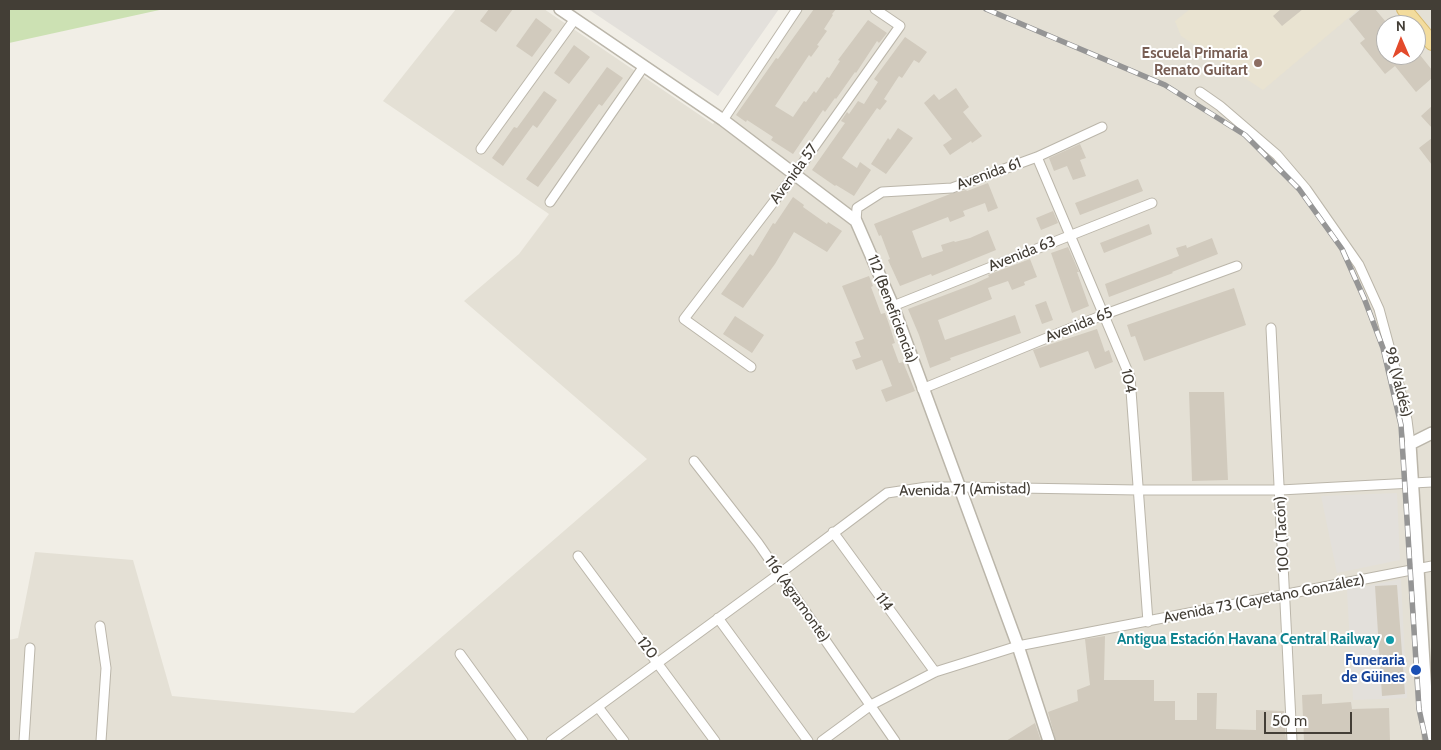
<!DOCTYPE html>
<meta charset="utf-8">
<style>
body{margin:0}
#map{position:relative;width:1441px;height:750px;overflow:hidden;background:#f1eee6;font-family:Cabin,sans-serif}
canvas{display:block}
.frame{position:absolute;inset:0;border:10px solid #433e36;pointer-events:none}
.north{position:absolute;left:1376px;top:15px;width:50px;height:50px;box-sizing:border-box;background:#fff;border:1px solid #b4b2af;border-radius:50%;rotate:359deg;font-size:14px;font-weight:700;line-height:20px;text-align:center;color:#433e36}
.north::after{content:'';display:block;margin:auto;width:18px;height:22px;background:#e34a2b;clip-path:polygon(50% 0,100% 100%,50% 72%,0 100%)}
.scale{position:absolute;left:1264px;top:712px;width:88px;height:22px;box-sizing:border-box;border:2px solid #433e36;border-top:0;padding-left:6px;font-size:15px;line-height:18px;white-space:nowrap;color:#433e36;-webkit-text-stroke:4px #fff;paint-order:stroke}
</style>
<div id="map">
<canvas width="1441" height="750"></canvas>
<div class="frame"></div>
<div class="north">N</div>
<div class="scale">50 m</div>
</div>
<script>
const g = document.querySelector('canvas').getContext('2d');
g.lineJoin = 'round';
function fillPath(path, color) { g.fillStyle = color; g.fill(path, 'evenodd'); }
function stroke(path, color, width, dash) { g.strokeStyle = color; g.lineWidth = width; g.lineCap = dash ? 'butt' : 'round'; g.setLineDash(dash || []); g.stroke(path); }
function label(font, color, halo, rows, align = 'center') {
  g.font = font + ' Cabin,sans-serif'; g.lineWidth = 4; g.setLineDash([]); g.textBaseline = 'middle'; g.strokeStyle = halo; g.fillStyle = color; for (const [text, x, y, turn = 0] of rows) {
    g.save(); g.translate(x, y); g.rotate((+turn || 0) * Math.PI / 180); g.textAlign = isNaN(turn) ? turn : align; if (halo) g.strokeText(text, 0, 0); g.fillText(text, 0, 0); g.restore();
  }
}
const residential = new Path2D(`
 M456,9H544L713,124L797,9H1432V741H9V640L18,638L35,552L133,560L172,696L354,713L647,459L464,301L519,254L549,214L383,101ZM1386,25H1416V55H1386Z`);
const industrial = new Path2D(`
 M588,9H779L718,96Z
 M1397,493L1400,560L1337,573L1321,496Z
 M1401,579L1407,698L1353,700L1347,590Z`);
const education = new Path2D(`
 M1190,9H1359L1263,90L1181,36L1175,21Z`);
const green = new Path2D(`
 M9,9H164L9,43Z`);
const building = new Path2D(`
 M489,9H513L496,32L480,21Z
 M814,9H836L832,14L833,15L824,29L827,31L817,45L819,46L811,57L809,55L775,106L793,117L804,101L806,102L814,91L816,93L827,77L829,78L840,61L838,60L868,20L887,33L879,43L877,41L856,73L855,72L836,99L835,98L825,112L823,110L793,154L771,140L773,137L747,120L746,122L736,115L776,58L778,59Z
 M1281,9H1303L1282,26L1273,16Z
 M1361,9H1375L1386,22V55H1420L1432,70V78L1416,92L1395,66L1385,74L1360,43L1365,39L1349,19Z
 M536,18L552,30L532,57L516,46Z
 M905,37L927,52L919,63L914,60L902,78L899,76L884,99L887,101L880,110L877,108L842,158L857,168L860,162L871,170L854,196L836,185L835,186L812,170L845,123L841,121L847,112L849,114L858,101L864,104L878,82L874,79Z
 M574,45L590,57L569,84L554,73Z
 M607,67L623,78L602,106L599,104L538,187L526,179Z
 M956,88L969,107L963,112L982,136L972,143L971,141L950,155L943,145L952,139L924,103L934,94L939,100Z
 M544,91L557,100L537,128L533,125L503,166L492,158L514,127L517,128Z
 M1432,106V128L1421,116Z
 M898,128L913,138L886,174L871,164L888,138L890,140Z
 M1432,138V165L1419,148Z
 M1080,144L1086,158L1080,160L1086,176L1073,180L1067,166L1054,171L1049,158Z
 M1138,179L1143,191L1080,215L1075,203Z
 M988,183L998,208L988,212L985,203L963,211L965,216L950,222L948,217L912,231L922,258L943,251L941,245L954,241L955,242L970,238L988,230L996,250L932,276L931,274L900,286L888,260L890,259L881,235L879,236L874,224L950,194L966,190L967,191Z
 M793,197L804,205L803,207L827,224L828,222L842,231L827,252L794,232L775,264L743,308L721,294L750,254L753,256L773,223L775,224Z
 M1053,211L1058,223L1041,230L1036,218Z
 M1149,224L1152,234L1104,253L1100,243Z
 M1212,238L1218,254L1172,272L1173,273L1109,297L1105,284L1179,256L1176,248L1186,245L1187,248Z
 M1068,247L1079,272H1077L1089,306L1072,313L1051,253Z
 M1030,259L1037,277L1024,282L1025,285L1012,290L1008,281L988,288L992,299L938,320L945,340L1015,315L1021,333L950,358L951,360L930,368L919,335L908,309L974,284L989,277L988,275Z
 M869,276L873,286L871,287L881,314L885,313L889,324L895,343L892,344L899,363L903,362L915,391L886,402L881,390L892,386L882,360L856,370L852,360L861,357L855,342L864,339L842,286Z
 M1234,288L1246,325L1144,361L1135,336L1131,337L1127,325Z
 M1046,301L1053,320L1042,324L1035,305Z
 M735,316L764,335L752,353L723,334Z
 M1097,329L1105,352L1109,350L1113,362L1095,369L1088,351L1040,368L1033,350Z
 M1189,392H1224L1228,480L1192,481Z
 M1397,585L1405,694L1382,696L1375,586Z
 M1105,636L1104,680H1154V701H1175V720H1197V693H1217L1216,729L1256,730V710L1284,711L1286,741H1056L1048,712L1078,701L1077,690L1090,685L1085,639Z
 M1322,694V704L1351,702L1352,709L1389,708L1390,741H1304L1302,695Z
 M1035,723L1041,741H1006Z`);
const minor = new Path2D(`
 M1200,92L1220,106L1277,155L1306,189L1359,265L1379,309L1396,372L1407,420L1410,444
 M723,120L797,9
 M481,149L575,19
 M1037,157L1130,377L1148,622
 M550,202L644,66
 M856,221L857,208L882,192L952,188L1037,157L1102,127
 M893,306L1152,203
 M1271,328L1292,741
 M751,367L684,319L795,174L900,26L875,9
 M922,389L1103,315L1237,266
 M694,461L758,543L895,741
 M833,532L935,672
 M578,556L715,741
 M718,618L808,741
 M100,626L106,668L101,741
 M460,654L523,741
 M598,707L624,741
 M24,741L30,648
 M551,741L779,574L887,493L927,487H959L1138,490H1280L1432,482
 M822,741L871,705L935,672L1018,646L1432,566`);
const tertiary = new Path2D(`
 M560,9L723,120L856,221L893,306L1018,646L1049,741
 M1429,741L1410,444L1432,433`);
const primary = new Path2D(`
 M1404,9L1432,43`);
const rail = new Path2D(`
 M986,9L1165,85L1245,135L1299,189L1342,249L1364,298L1383,348L1401,425L1419,709L1426,741`);
const markers = [
 [1258,63,5,"#8d6e63"],
 [1390,640,5,"#0f9aa8"],
 [1416,670,6,"#1a4fb4"]
];
const educationNames = [
 ["Escuela Primaria",1248,54],
 ["Renato Guitart",1248,71]
];
const streetNames = [
 ["Avenida 57",794,174,-54],
 ["Avenida 61",989,174,-20],
 ["Avenida 63",1022,254,-22],
 ["112 (Beneficiencia)",892,309,69],
 ["Avenida 65",1079,325,-22],
 ["104",1128,381,78],
 ["98 (Valdés)",1398,382,76],
 ["Avenida 71 (Amistad)",965,490,-1],
 ["100 (Tacón)",1282,534,-93],
 ["116 (Agramonte)",797,599,55],
 ["Avenida 73 (Cayetano González)",1264,599,-11],
 ["114",884,602,54],
 ["120",647,648,53]
];
const cultureNames = [
 ["Antigua Estación Havana Central Railway",1380,640]
];
const transitNames = [
 ["Funeraria",1405,661],
 ["de Güines",1405,678]
];
fillPath(residential, '#e4e0d5');
fillPath(industrial, '#e3e0db');
fillPath(education, '#e9e3d1');
fillPath(green, '#cce1b3');
fillPath(building, '#d1cabd');
stroke(minor, '#bbb6aa', 11);
stroke(tertiary, '#bbb6aa', 14);
stroke(primary, '#d7b96f', 16);
stroke(minor, '#fff', 9);
stroke(tertiary, '#fff', 11);
stroke(primary, '#f3dc9d', 14);
stroke(rail, '#959595', 5.5);
stroke(rail, '#fff', 4, [11]);
for (const [x, y, r, color] of markers) { const dot = new Path2D(); dot.arc(x, y, r, 0, 2 * Math.PI); g.fillStyle = color; g.fill(dot); stroke(dot, '#fff', 2); }
label('bold 15px', '#785e54', '#fff', educationNames, 'right');
label('15px', '#433e36', '#fff', streetNames);
label('bold 15px', '#0d838f', '#fff', cultureNames, 'right');
label('bold 15px', '#164399', '#fff', transitNames, 'right');
</script>
